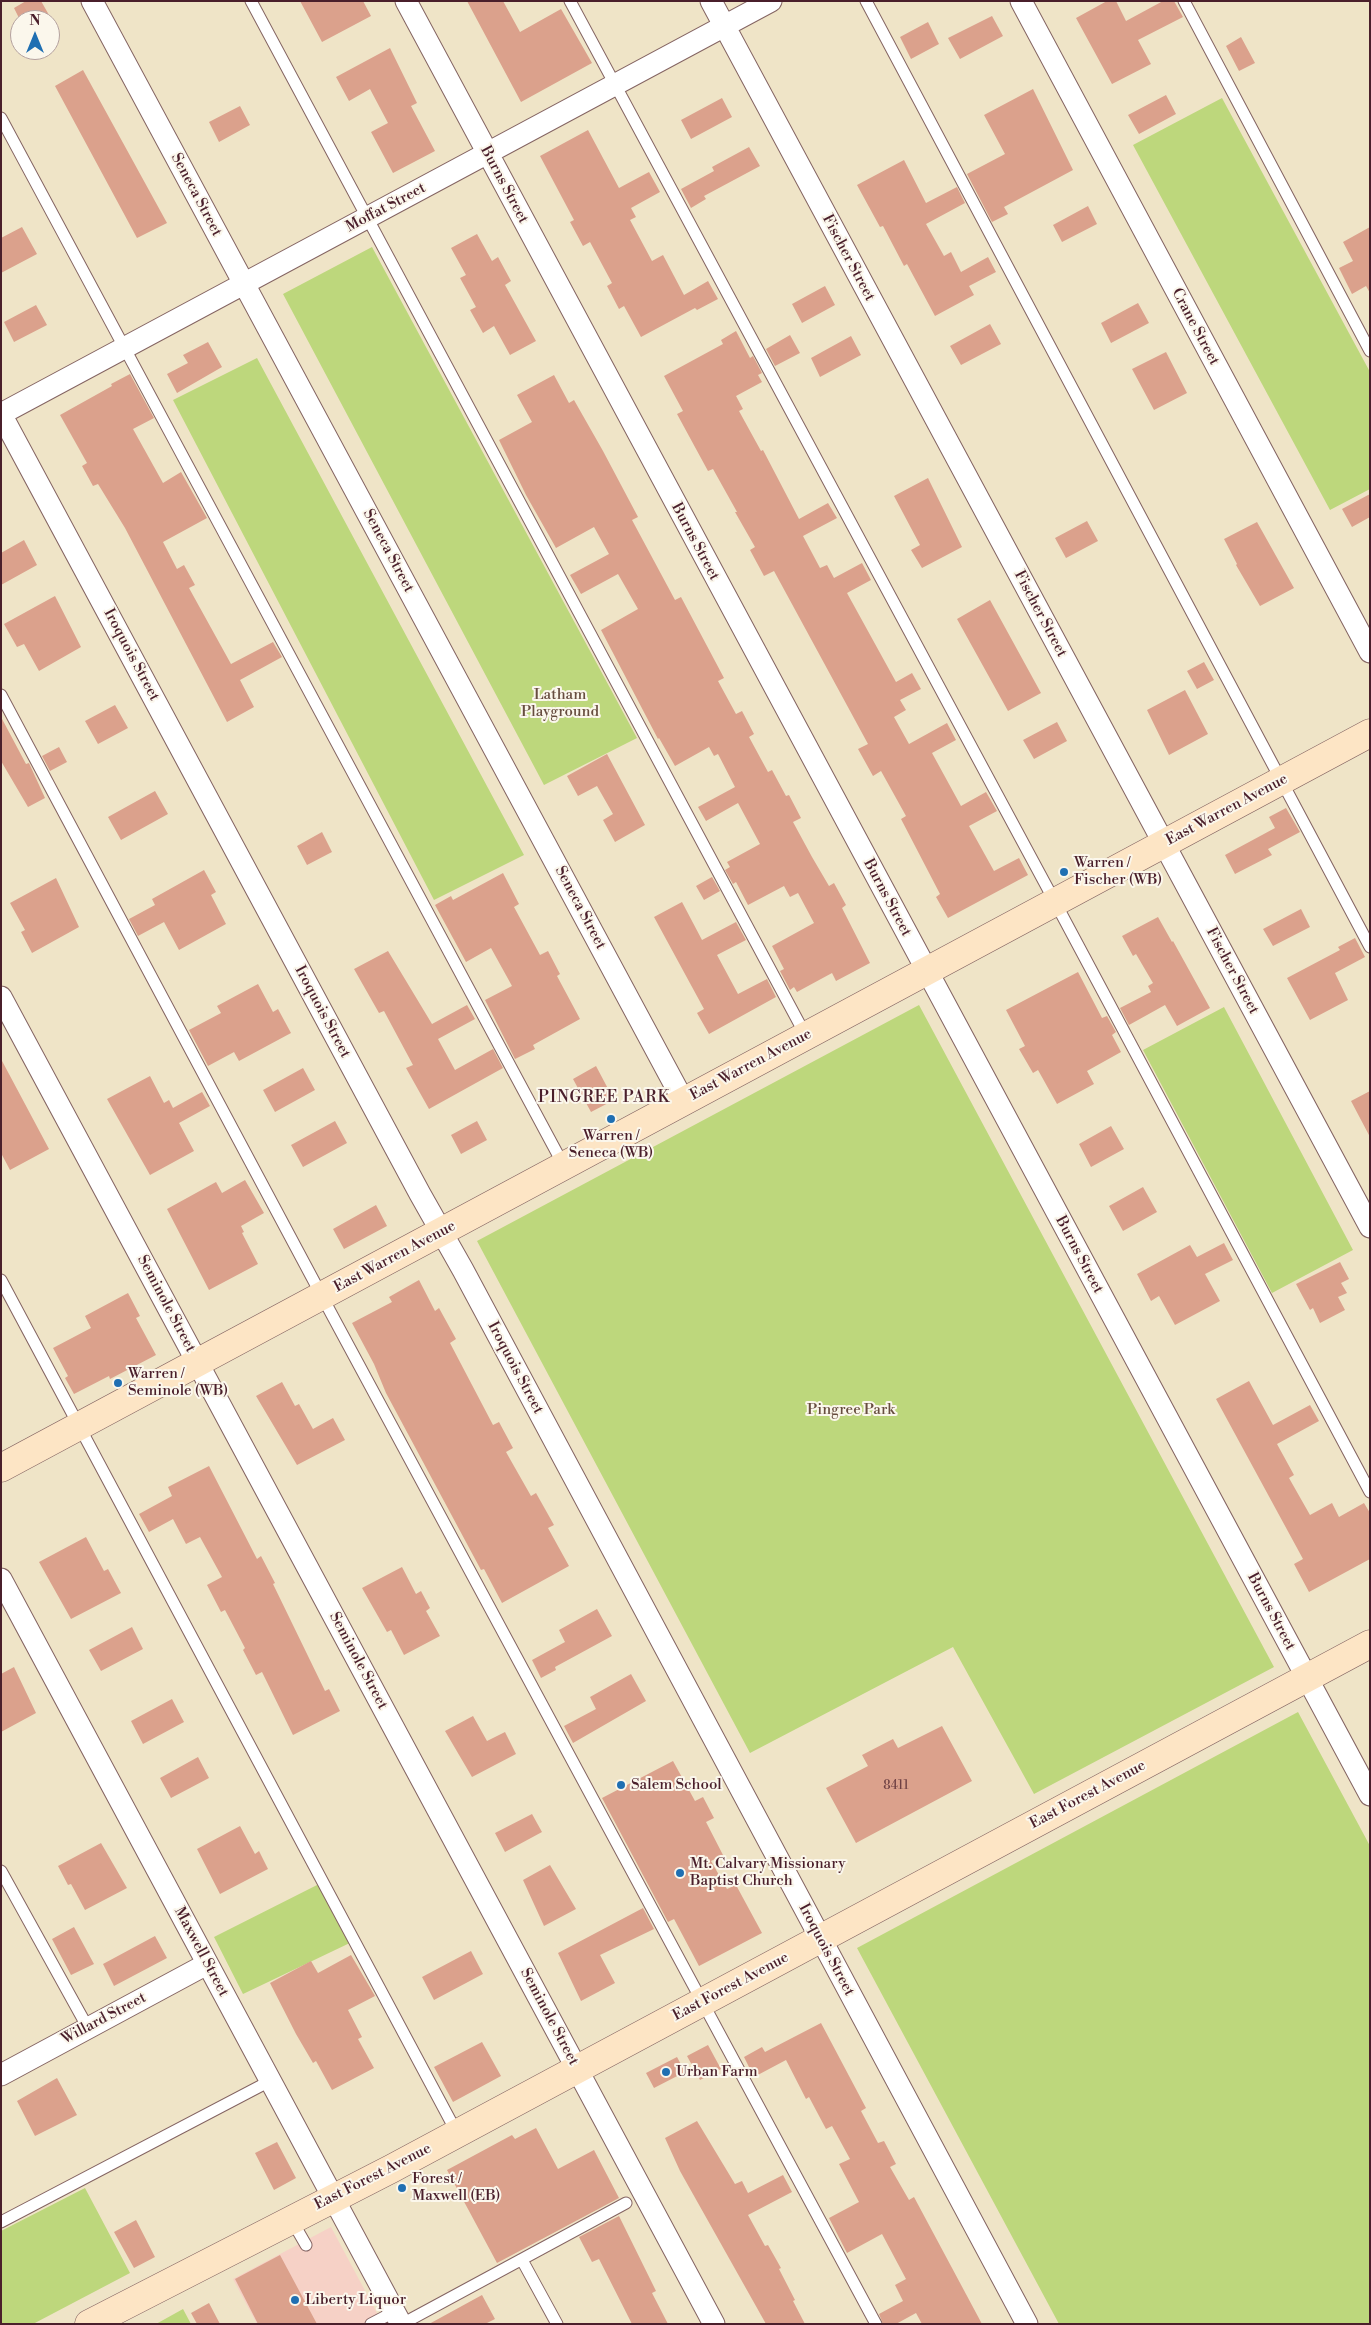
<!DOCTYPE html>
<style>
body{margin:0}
#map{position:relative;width:1371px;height:2325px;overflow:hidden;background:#efe4c7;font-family:"Libre Bodoni",serif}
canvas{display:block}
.frame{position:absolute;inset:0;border:2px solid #4a1f2b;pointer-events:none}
.north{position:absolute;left:10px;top:10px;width:50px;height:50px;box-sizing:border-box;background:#fbf7ec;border:1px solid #b4a19f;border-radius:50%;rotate:0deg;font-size:14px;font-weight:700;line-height:20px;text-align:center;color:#4a1f2b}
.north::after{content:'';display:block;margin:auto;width:18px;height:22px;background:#1f6fb2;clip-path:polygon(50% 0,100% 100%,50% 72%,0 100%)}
</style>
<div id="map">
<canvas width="1371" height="2325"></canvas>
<div class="frame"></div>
<div class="north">N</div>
</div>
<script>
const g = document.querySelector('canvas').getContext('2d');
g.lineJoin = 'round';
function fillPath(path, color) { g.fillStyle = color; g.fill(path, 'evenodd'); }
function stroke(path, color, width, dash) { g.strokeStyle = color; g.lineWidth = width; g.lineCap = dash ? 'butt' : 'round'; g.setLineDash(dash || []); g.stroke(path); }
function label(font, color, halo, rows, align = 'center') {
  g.font = font + ' "Libre Bodoni",serif'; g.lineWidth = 4; g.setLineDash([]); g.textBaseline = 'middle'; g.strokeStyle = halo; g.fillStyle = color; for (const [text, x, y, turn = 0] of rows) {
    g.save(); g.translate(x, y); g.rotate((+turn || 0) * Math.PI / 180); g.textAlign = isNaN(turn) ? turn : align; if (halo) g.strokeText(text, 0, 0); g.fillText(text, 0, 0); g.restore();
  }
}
const built = new Path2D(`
 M331,2227L378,2315L362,2324H257L233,2279Z`);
const green = new Path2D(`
 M1222,98L1370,372V489L1330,510L1133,145Z
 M372,247L637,738L544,785L283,294Z
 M257,358L524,855L434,900L173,400Z
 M919,1005L1274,1667L1034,1794L953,1647L750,1753L477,1241Z
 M1224,1007L1353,1250L1272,1293L1143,1050Z
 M1298,1712L1370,1846V2324H1059L857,1948Z
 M323,1882L354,1941L243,1994L214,1937Z
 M85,2188L130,2273L33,2324H1V2231Z
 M183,2309L191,2324H156Z`);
const building = new Path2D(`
 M26,1H41L49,15L39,20H20L14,8Z
 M300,1H363L371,16L322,42Z
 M467,1H503L520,32L561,9L592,63L521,102Z
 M1107,1H1116L1126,21L1163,1H1174L1183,17L1138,40L1151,64L1112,84L1076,18Z
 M992,16L1003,36L960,59L948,38Z
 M928,22L939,44L911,59L900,37Z
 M1241,37L1255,63L1239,71L1226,46Z
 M390,48L417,103L411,106L435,151L393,173L371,132L388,123L370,89L349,101L336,77Z
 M83,70L167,223L137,238L55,86Z
 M1033,89L1073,170L1004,207L1008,214L992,222L967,174L1005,154L984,115Z
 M1166,95L1176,114L1139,134L1128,115Z
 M722,98L732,117L691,139L681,120Z
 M240,106L250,125L219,142L209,122Z
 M588,130L619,188L649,172L660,192L631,208L636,217L630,220L652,261L663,255L684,295L708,281L718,299L697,310L695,308L641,337L624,306L619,309L607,286L612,283L590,242L583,246L570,222L574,220L540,156Z
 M749,147L760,166L704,196L706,199L691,208L681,189L714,171L712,167Z
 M904,160L926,203L957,187L965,203L926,224L944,256L951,252L961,272L988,257L996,272L969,286L974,295L935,316L907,264L904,266L883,226L880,227L857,185Z
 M1088,206L1097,224L1062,242L1053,225Z
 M22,227L37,254L1,273V238Z
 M1370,227V293L1366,286L1352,294L1339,268L1353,261L1343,242Z
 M477,234L492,261L498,257L511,281L505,285L536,341L510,355L494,326L483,333L470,310L476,307L460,278L466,275L451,248Z
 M825,286L835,305L802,323L792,304Z
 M1138,303L1149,323L1111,343L1101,323Z
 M36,305L47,325L14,342L4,322Z
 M990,324L1001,344L961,365L950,346Z
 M736,331L750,358L753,356L762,373L758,375L762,382L736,396L743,409L739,411L761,451L763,450L799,519L828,503L837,518L803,536L820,568L827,565L834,578L862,563L871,580L847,593L896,682L912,673L921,689L900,700L906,710L894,717L909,744L947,723L956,740L932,753L961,806L986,792L997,811L969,826L994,871L1019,858L1028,875L948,918L936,897L940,894L901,819L906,816L881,771L873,776L858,749L868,744L774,571L764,576L750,550L755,547L735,512H737L713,469L708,471L677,414L683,411L664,376L723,344L721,340Z
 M790,335L800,353L775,366L766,349Z
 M851,336L861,355L820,377L811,358Z
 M208,342L222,367L177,393L167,374L188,363L183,355Z
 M1166,352L1187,393L1154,410L1132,369Z
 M130,374L154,418L133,429L163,483L181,472L207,518L163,542L177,569L184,565L195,585L189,588L231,664L273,642L282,657L240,680L254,707L227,722L125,528L98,484L93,486L82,466L87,463L60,415L112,386L111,384Z
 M554,375L569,403L574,400L603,451L638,517L632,520L675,600L681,597L724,678L718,681L736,714L742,711L754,734L749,737L768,772L772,770L786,796L789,795L801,818L793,822L812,857L829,886L834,883L846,905L842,908L870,963L836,981L832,973L797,992L794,987L790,990L780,971L784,969L772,946L814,923L798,893L790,897L784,886L748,905L736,882L733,884L725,870L730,867L727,862L760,844L738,803L706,821L698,807L735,787L718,754L714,756L709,747L675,766L659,738L658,739L601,630L638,609L618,574L581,594L570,575L609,554L594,527L556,548L526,495L499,440L532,422L517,395Z
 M928,478L962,547L922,568L911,550L920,545L894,496Z
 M1370,494V517L1352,527L1342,509Z
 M1087,521L1098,541L1066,558L1055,538Z
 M1257,522L1294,588L1260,606L1236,565L1237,564L1224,539Z
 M24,540L37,565L1,585V553Z
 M55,596L81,647L39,671L24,644L17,647L4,624Z
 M990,600L1041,693L1008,711L957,619Z
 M1204,662L1214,680L1197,689L1187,671Z
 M1185,690L1208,734L1169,755L1147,710Z
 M115,705L128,728L98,744L85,721Z
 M1,717L26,764L29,763L45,798L28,807L1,761Z
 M1057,722L1067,741L1034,759L1023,740Z
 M59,747L67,762L50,771L42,756Z
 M607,754L645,825L615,842L603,820L613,814L597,786L578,796L567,776Z
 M155,791L168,814L121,840L108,817Z
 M1286,808L1300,832L1268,849L1272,855L1235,874L1225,855L1275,828L1269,817Z
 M322,832L332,852L307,865L297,846Z
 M204,870L216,892L211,895L226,924L179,950L164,922L138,936L129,919L155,905L152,899Z
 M503,873L519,904L514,907L540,955L548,951L560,974L557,976L580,1019L533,1045L535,1049L515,1059L485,1000L512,986L491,948L466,962L435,905L451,896L453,900Z
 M712,877L720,891L704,900L696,886Z
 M56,878L79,927L32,953L21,932L25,930L10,903Z
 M682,902L702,940L736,922L746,940L717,955L738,994L767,979L776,997L709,1034L697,1013L704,1009L654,917Z
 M1301,909L1310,927L1273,946L1263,929Z
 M1158,917L1172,942L1173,941L1210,1008L1177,1026L1165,1005L1129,1025L1120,1008L1151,992L1148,986L1153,983L1136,954L1133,956L1122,936Z
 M1355,938L1365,957L1335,973L1348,1000L1310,1020L1287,978L1340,950L1338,947Z
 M388,951L432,1024L467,1005L475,1019L438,1039L455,1070L493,1049L503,1068L429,1109L406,1068L413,1065L399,1039L384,1011L379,1013L354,969Z
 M1078,972L1102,1018L1107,1016L1116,1032L1112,1035L1121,1052L1087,1071L1094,1084L1057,1104L1038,1070L1033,1073L1019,1049L1025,1046L1006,1010Z
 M258,984L273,1012L278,1009L291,1033L239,1061L234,1052L208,1066L189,1030L221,1013L217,1006Z
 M1,1059L49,1149L10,1170L1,1153Z
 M596,1066L614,1100L591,1112L573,1079Z
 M303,1068L315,1090L275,1112L263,1090Z
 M150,1076L164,1103L169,1100L173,1108L202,1092L210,1106L179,1123L194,1151L150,1175L107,1099Z
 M1370,1091V1137L1351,1101Z
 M335,1121L347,1143L303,1167L291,1145Z
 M477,1121L487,1140L461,1154L451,1135Z
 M1111,1126L1124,1149L1091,1167L1079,1144Z
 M245,1180L264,1213L241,1226L244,1232L242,1233L258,1264L209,1290L167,1209L216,1182L222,1193Z
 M1143,1187L1157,1212L1123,1231L1109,1206Z
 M376,1205L387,1226L344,1249L333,1229Z
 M1224,1243L1233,1260L1205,1274L1220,1301L1175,1325L1159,1296L1151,1301L1137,1274L1190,1245L1197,1257Z
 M1340,1262L1349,1279L1341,1283L1347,1293L1338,1297L1345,1310L1320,1323L1313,1308L1310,1310L1296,1284Z
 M419,1280L435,1311L439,1308L456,1339L450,1343L493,1425L499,1422L513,1448L506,1452L531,1496L536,1493L554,1525L548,1528L569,1566L502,1603L484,1569L481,1570L386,1393L374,1364L352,1323L392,1302L389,1297Z
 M128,1293L140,1316L136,1318L156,1355L110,1379L109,1376L74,1394L65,1378L68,1376L53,1348L91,1328L85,1316Z
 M1249,1381L1273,1425L1310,1405L1319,1421L1277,1444L1294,1475L1289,1478L1310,1515L1332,1503L1339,1517L1364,1503L1370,1513V1559L1309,1592L1294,1564L1303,1559L1216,1399Z
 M282,1382L295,1406L299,1404L313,1429L333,1418L345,1440L297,1465L256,1396Z
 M209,1466L257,1559L261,1556L275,1583L273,1584L325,1691L329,1689L340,1711L293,1735L262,1672L256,1675L243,1650L245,1648L225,1610L221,1612L207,1585L222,1577L200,1537L186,1544L173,1519L149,1532L139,1514L172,1496L168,1487Z
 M86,1537L104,1571L108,1569L121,1593L71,1619L39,1562Z
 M402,1567L416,1594L421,1591L430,1608L426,1611L440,1636L404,1655L391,1630L387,1632L362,1588Z
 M597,1609L612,1636L555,1667L556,1670L541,1678L532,1660L565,1642L559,1630Z
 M132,1627L143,1649L101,1671L89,1650Z
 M14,1667L36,1713L1,1732V1674Z
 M631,1674L646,1701L573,1743L564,1726L596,1709L590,1697Z
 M172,1699L184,1722L143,1744L131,1721Z
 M473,1716L487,1741L505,1732L516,1754L472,1777L445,1731Z
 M942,1726L972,1781L856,1843L826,1788L868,1766L862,1755L893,1739L898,1748Z
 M198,1757L209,1778L171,1798L160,1778Z
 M673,1761L695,1801L703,1797L714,1818L706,1822L723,1855L711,1861L727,1889L736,1885L762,1933L699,1966L674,1919L668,1922L602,1798Z
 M532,1814L542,1832L505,1852L495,1833Z
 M240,1826L255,1854L259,1851L268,1869L220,1894L197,1849Z
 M101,1843L127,1888L85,1910L71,1884L68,1885L58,1866Z
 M550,1865L576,1909L544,1926L523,1880Z
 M643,1908L654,1929L600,1955L615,1983L581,2001L558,1953Z
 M74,1927L94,1964L71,1975L52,1939Z
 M155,1936L167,1958L114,1986L103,1964Z
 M471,1951L483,1974L434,2000L422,1977Z
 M351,1955L375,1996L348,2010L362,2037L358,2039L374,2068L332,2090L316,2061L313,2063L296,2034L270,1983L311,1961L318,1973Z
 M821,2023L866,2108L861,2111L878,2143L884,2141L896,2164L890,2167L909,2200L914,2197L982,2324H922L916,2313L896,2324H883L879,2314L903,2301L895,2285L906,2279L882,2234L847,2253L829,2218L859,2202L839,2164L850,2159L832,2126L826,2129L809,2097L806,2099L786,2060L754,2077L744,2057L762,2047L765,2052Z
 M482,2042L501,2076L453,2102L434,2067Z
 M708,2045L721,2069L700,2080L687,2056Z
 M677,2057L685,2072L654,2088L646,2073Z
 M57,2078L77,2115L35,2136L17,2101Z
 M697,2121L735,2184L742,2181L748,2193L783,2175L792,2192L748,2215L765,2246L768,2245L781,2268L779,2269L795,2300L793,2301L805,2324H766L680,2171L665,2138Z
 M536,2128L558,2169L594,2150L619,2198L497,2263L447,2170L512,2135L515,2139Z
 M277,2142L296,2178L274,2190L255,2153Z
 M619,2216L656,2291L652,2293L668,2324H632L599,2259L592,2262L579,2237Z
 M136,2220L155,2257L134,2268L114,2232Z
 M280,2255L317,2324H258L235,2279Z
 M482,2295L495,2319L485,2324H429Z
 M209,2303L220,2324H197L191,2313Z`);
const lane = new Path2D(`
 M251,1L806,1036
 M570,1L1055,902L1370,1492
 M866,1L1370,947
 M1184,1L1370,351
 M1,118L564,1166
 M1,695L332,1315L876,2324
 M1,1280L457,2133
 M1,1871L88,2028
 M291,2219L306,2245
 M1,2222L270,2081
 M522,2260L557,2324
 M371,2324L394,2312
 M402,2324L626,2203`);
const street = new Path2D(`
 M92,1L684,1102
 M406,1L1370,1795
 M711,1L1370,1227
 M1021,1L1370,652
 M1,414L420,1194L463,1270L1027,2324
 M1,414L771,1
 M1,997L714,2324
 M1,1579L401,2324
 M1,2075L207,1964`);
const secondary = new Path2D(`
 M1,1468L1370,733
 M89,2324L391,2169L1370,1644`);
const markers = [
 [1064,872,5,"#1f6fb2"],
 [611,1119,5,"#1f6fb2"],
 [118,1383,5,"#1f6fb2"],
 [621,1785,5,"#1f6fb2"],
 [680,1873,5,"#1f6fb2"],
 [666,2072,5,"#1f6fb2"],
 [402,2188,5,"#1f6fb2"],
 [295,2300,5,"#1f6fb2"]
];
const numberNames = [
 ["8411",896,1786]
];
const streetNames = [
 ["Burns Street",504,185,62],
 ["Seneca Street",196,195,62],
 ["Moffat Street",386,208,-28],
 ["Fischer Street",848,258,62],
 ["Crane Street",1195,327,62],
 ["Burns Street",695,542,62],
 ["Seneca Street",388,551,62],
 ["Fischer Street",1040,614,62],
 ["Iroquois Street",131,655,62],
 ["East Warren Avenue",1227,810,-28],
 ["Burns Street",887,898,62],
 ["Seneca Street",580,908,62],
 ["Fischer Street",1232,971,62],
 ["Iroquois Street",322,1012,62],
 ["East Warren Avenue",751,1065,-28],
 ["Burns Street",1079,1255,62],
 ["East Warren Avenue",395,1257,-28],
 ["Seminole Street",166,1304,62],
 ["Iroquois Street",515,1368,62],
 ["Burns Street",1271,1612,62],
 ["Seminole Street",358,1661,62],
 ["East Forest Avenue",1088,1795,-28],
 ["Iroquois Street",826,1950,62],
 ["Maxwell Street",201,1952,62],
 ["East Forest Avenue",731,1987,-28],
 ["Seminole Street",549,2017,62],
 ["Willard Street",104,2019,-28],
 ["East Forest Avenue",373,2177,-27]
];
const parkNames = [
 ["Latham",560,695],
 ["Playground",560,712],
 ["Pingree Park",851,1410]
];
const poiNames = [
 ["Warren /",1074,863],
 ["Fischer (WB)",1074,880],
 ["Warren /",611,1136,"center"],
 ["Seneca (WB)",611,1153,"center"],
 ["Warren /",128,1374],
 ["Seminole (WB)",128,1391],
 ["Salem School",631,1785],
 ["Mt. Calvary Missionary",690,1864],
 ["Baptist Church",690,1881],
 ["Urban Farm",676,2072],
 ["Forest /",412,2179],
 ["Maxwell (EB)",412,2196],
 ["Liberty Liquor",305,2300]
];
const neighbourhoodNames = [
 ["PINGREE PARK",604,1098]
];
fillPath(built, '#f6d1c6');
fillPath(green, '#bdd77c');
fillPath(building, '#dba18c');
stroke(lane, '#846462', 13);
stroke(street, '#846462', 23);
stroke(secondary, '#846462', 29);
stroke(lane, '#fff', 11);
stroke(street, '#fff', 21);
stroke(secondary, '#fde5c5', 28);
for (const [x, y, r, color] of markers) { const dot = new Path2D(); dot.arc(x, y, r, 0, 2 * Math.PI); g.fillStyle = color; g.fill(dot); stroke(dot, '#fbf7ec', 2); }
label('12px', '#6e4043', null, numberNames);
label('15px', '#4a1f2b', '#fbf7ec', streetNames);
label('15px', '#674d3f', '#fbf7ec', parkNames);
label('15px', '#4a1f2b', '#fbf7ec', poiNames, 'left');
g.letterSpacing = '1px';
label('16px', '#4a1f2b', '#fbf7ec', neighbourhoodNames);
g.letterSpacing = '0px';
</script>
